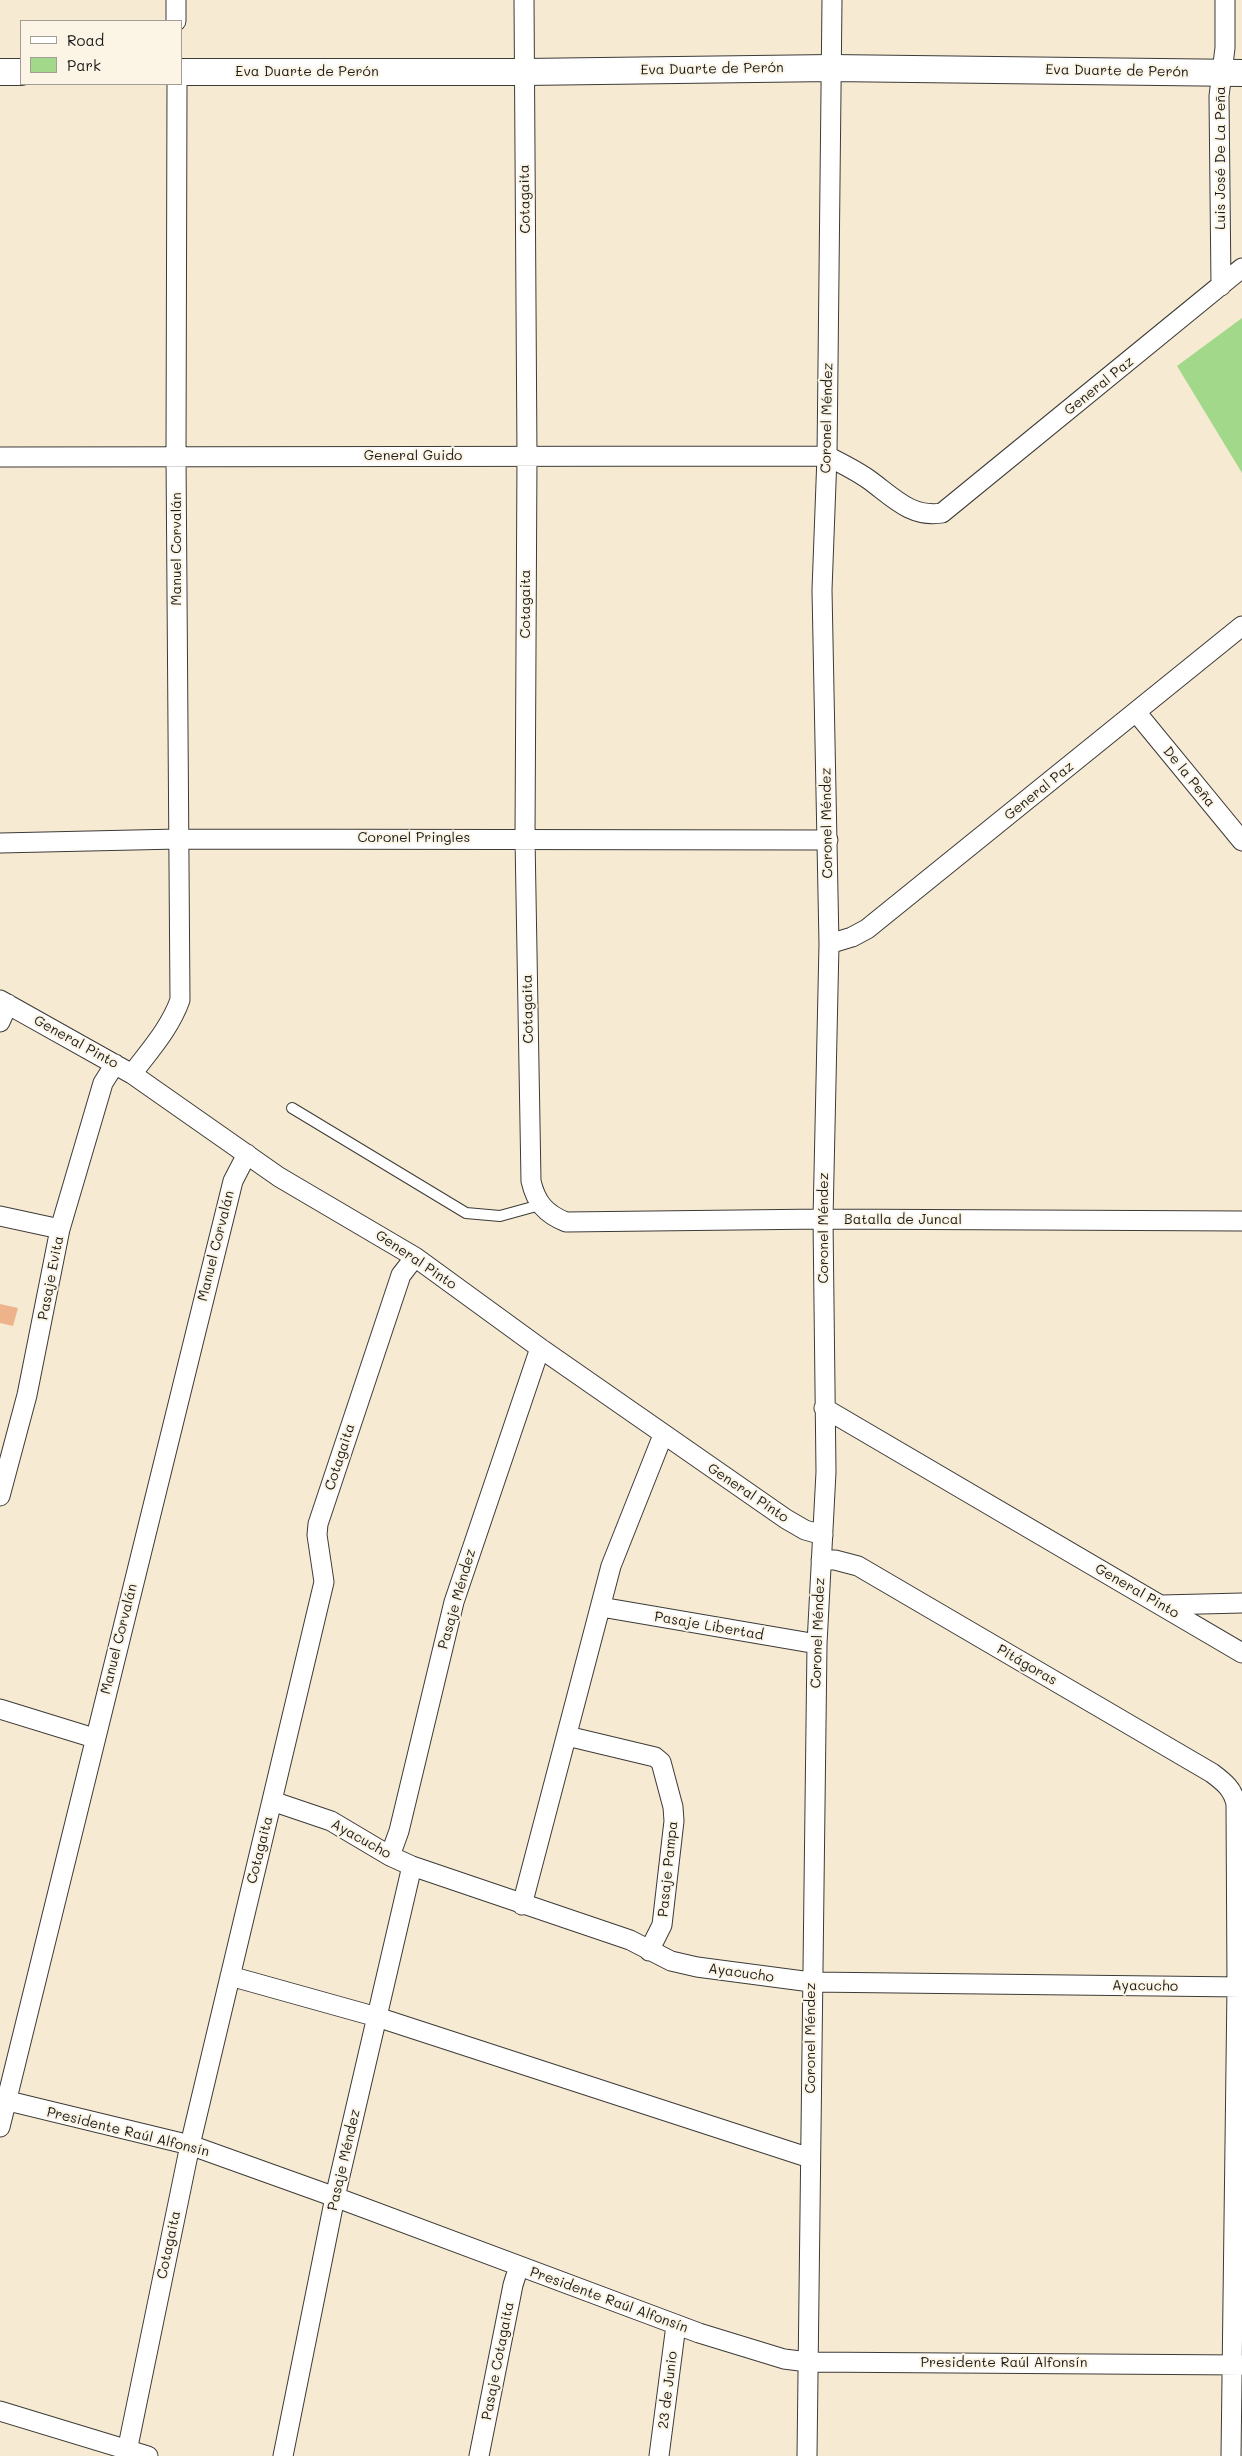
<!DOCTYPE html>
<meta charset="utf-8">
<style>
body{margin:0}
#map{position:relative;width:1242px;height:2456px;overflow:hidden;background:#f7ead3;font-family:Mali,sans-serif}
canvas{display:block}
.legend{position:absolute;left:20px;top:20px;width:162px;height:65px;box-sizing:border-box;background:#fcf5e5;border:1px solid #a29e95;margin:0;padding:6px 9px;list-style:none;font-size:15px;color:#1c1c1c}
.legend li{display:flex;align-items:center;gap:10px;height:25px}
.legend b{width:25px;border:1px solid #a29e95}
</style>
<div id="map">
<canvas width="1242" height="2456"></canvas>
<ul class="legend">
<li><b style="height:6px;background:#fff"></b>Road</li>
<li><b style="height:14px;background:#a2d88a"></b>Park</li>
</ul>
</div>
<script>
const g = document.querySelector('canvas').getContext('2d');
g.lineJoin = 'round';
function fillPath(path, color) { g.fillStyle = color; g.fill(path, 'evenodd'); }
function stroke(path, color, width, dash) { g.strokeStyle = color; g.lineWidth = width; g.lineCap = dash ? 'butt' : 'round'; g.setLineDash(dash || []); g.stroke(path); }
function label(font, color, halo, rows, align = 'center') {
  g.font = font + ' Mali,sans-serif'; g.lineWidth = 4; g.setLineDash([]); g.textBaseline = 'middle'; g.strokeStyle = halo; g.fillStyle = color; for (const [text, x, y, turn = 0] of rows) {
    g.save(); g.translate(x, y); g.rotate((+turn || 0) * Math.PI / 180); g.textAlign = isNaN(turn) ? turn : align; if (halo) g.strokeText(text, 0, 0); g.fillText(text, 0, 0); g.restore();
  }
}
const green = new Path2D(`
 M1242,318V473L1177,366Z`);
const building = new Path2D(`
 M0,1304L18,1308L13,1326L0,1323Z`);
const lane = new Path2D(`
 M292,1108L466,1213L500,1216L540,1205`);
const street = new Path2D(`
 M176,0V21
 M524,0L527,456L525,838L531,1181C536,1203 546,1214 566,1222L823,1219L1242,1221
 M1221,286L1219,96L1225,48V0
 M0,457L827,456C841,463 855,470 868,479C892,496 910,518 942,513L1242,268
 M1136,712L1242,841
 M0,843L178,839L828,840
 M829,944L852,937L867,929L1242,626
 M0,1000L132,1074L279,1177L415,1257L540,1348L786,1519L805,1530L823,1535
 M0,1022L8,1004
 M132,1074C150,1050 170,1028 180,1000L176,456L177,84
 M0,1216L60,1229
 M824,1408L1242,1653
 M0,1496L27,1395L60,1229L103,1083L115,1064
 M821,1560H835L858,1566L1212,1773C1224,1782 1233,1789 1236,1804L1237,1987L1231,2456
 M1162,1605L1242,1603
 M601,1607L817,1644
 M0,1709L94,1738
 M567,1736L655,1757L661,1762L673,1807L674,1821L662,1925L649,1951
 M272,1801L331,1821L390,1856L412,1866L630,1940L671,1961L697,1967L811,1982L1242,1987
 M390,1856L399,1831L454,1602L540,1348
 M522,1905L611,1566L663,1435
 M230,1976L377,2017L810,2158
 M0,2099L190,2145L335,2197L699,2333L784,2359L808,2362L1242,2365
 M0,2127L233,1181L247,1154
 M0,2411L148,2456
 M126,2456L190,2145L324,1582L317,1535L318,1524L401,1275L415,1257
 M283,2456L335,2197L412,1866
 M479,2456L513,2285L519,2266
 M659,2456L676,2325
 M807,2456L817,1644L826,1472L823,1219L829,944L822,590L827,456L832,0`);
const secondary = new Path2D(`
 M0,72H21
 M181,72H524L831,68L1242,73`);
const streetNames = [
 ["Eva Duarte de Perón",712,69,-1],
 ["Eva Duarte de Perón",1117,71,1],
 ["Eva Duarte de Perón",307,72],
 ["Luis José De La Peña",1221,158,-90],
 ["Cotagaita",525,199,-91],
 ["General Paz",1099,386,-39],
 ["Coronel Méndez",827,418,-89],
 ["General Guido",413,456],
 ["Manuel Corvalán",177,549,-90],
 ["Cotagaita",526,604,-90],
 ["De la Peña",1189,777,51],
 ["General Paz",1039,791,-39],
 ["Coronel Méndez",827,823,-91],
 ["Coronel Pringles",414,838],
 ["Cotagaita",528,1009,-91],
 ["General Pinto",76,1042,29],
 ["Batalla de Juncal",903,1220],
 ["Coronel Méndez",824,1228,-90],
 ["Manuel Corvalán",216,1246,-76],
 ["General Pinto",416,1260,34],
 ["Pasaje Evita",51,1278,-79],
 ["Cotagaita",340,1457,-72],
 ["General Pinto",748,1493,34],
 ["General Pinto",1137,1591,30],
 ["Pasaje Méndez",457,1599,-74],
 ["Pasaje Libertad",709,1626,10],
 ["Coronel Méndez",818,1633,-88],
 ["Manuel Corvalán",119,1639,-76],
 ["Pitágoras",1027,1665,30],
 ["Ayacucho",361,1839,29],
 ["Cotagaita",260,1850,-76],
 ["Pasaje Pampa",668,1869,-84],
 ["Ayacucho",741,1973,8],
 ["Ayacucho",1145,1986,1],
 ["Coronel Méndez",811,2038,-90],
 ["Presidente Raúl Alfonsín",128,2132,14],
 ["Pasaje Méndez",344,2160,-77],
 ["Cotagaita",169,2245,-78],
 ["Presidente Raúl Alfonsín",609,2300,20],
 ["Pasaje Cotagaita",498,2361,-79],
 ["Presidente Raúl Alfonsín",1004,2363],
 ["23 de Junio",668,2390,-83]
];
fillPath(green, '#a2d88a');
fillPath(building, '#efb38c');
stroke(lane, '#3d3b37', 12);
stroke(street, '#3d3b37', 21);
stroke(secondary, '#3d3b37', 28);
stroke(lane, '#fff', 10);
stroke(street, '#fff', 19);
stroke(secondary, '#fff', 26);
label('14px', '#1c1c1c', '#fcf5e5', streetNames);
</script>
